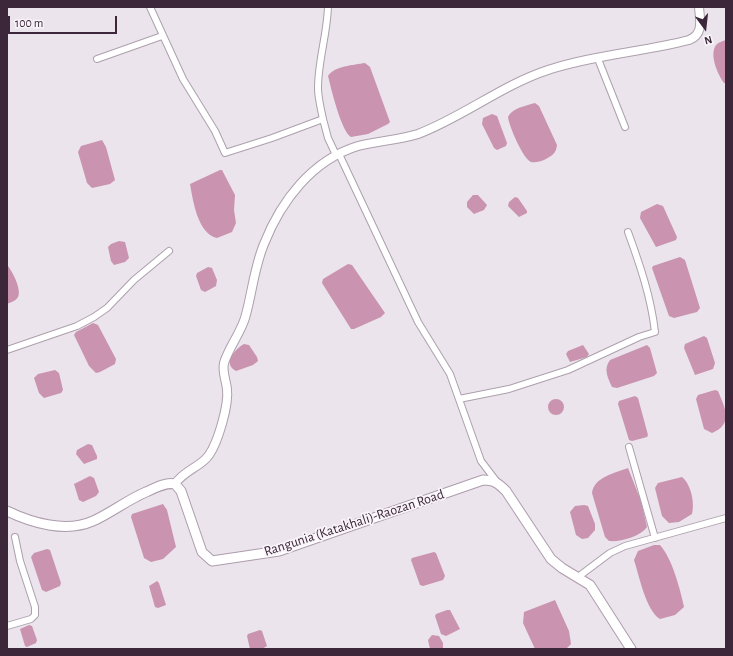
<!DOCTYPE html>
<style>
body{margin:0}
#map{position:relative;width:733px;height:656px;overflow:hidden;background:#ebe4ec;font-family:"Alegreya Sans",sans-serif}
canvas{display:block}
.frame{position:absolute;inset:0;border:8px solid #3b263a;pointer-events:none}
.north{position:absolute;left:685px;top:8px;width:40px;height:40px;-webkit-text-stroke:3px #f8f4f9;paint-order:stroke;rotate:165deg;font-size:11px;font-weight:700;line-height:16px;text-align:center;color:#3b263a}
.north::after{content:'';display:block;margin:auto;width:14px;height:18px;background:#3b263a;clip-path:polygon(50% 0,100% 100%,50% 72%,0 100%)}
.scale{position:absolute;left:8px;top:16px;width:109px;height:18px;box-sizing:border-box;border:2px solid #3b263a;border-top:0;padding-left:5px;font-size:12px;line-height:14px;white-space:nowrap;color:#3b263a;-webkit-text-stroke:3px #f8f4f9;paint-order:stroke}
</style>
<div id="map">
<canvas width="733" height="656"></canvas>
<div class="frame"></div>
<div class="north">N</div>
<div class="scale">100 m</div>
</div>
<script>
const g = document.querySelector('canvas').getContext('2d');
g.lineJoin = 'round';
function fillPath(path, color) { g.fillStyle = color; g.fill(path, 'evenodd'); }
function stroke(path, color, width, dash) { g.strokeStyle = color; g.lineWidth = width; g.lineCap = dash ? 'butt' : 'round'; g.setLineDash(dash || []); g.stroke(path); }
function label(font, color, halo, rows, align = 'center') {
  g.font = font + ' "Alegreya Sans",sans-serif'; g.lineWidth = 3.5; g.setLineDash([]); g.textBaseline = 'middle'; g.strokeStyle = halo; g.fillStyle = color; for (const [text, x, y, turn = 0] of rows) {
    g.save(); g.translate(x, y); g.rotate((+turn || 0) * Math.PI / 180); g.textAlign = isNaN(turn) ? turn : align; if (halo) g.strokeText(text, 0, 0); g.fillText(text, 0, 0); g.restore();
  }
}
const water = new Path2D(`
 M726,40V83H724C718,75 708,53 717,44C719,42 723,41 726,40Z
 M365,63L370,67L390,122L388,124L368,134L351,137C341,131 331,88 328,76C334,66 354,65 365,63Z
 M535,103L539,106L557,145C556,153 553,155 546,159C542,161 536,163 531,162C523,159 509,126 508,117C512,108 525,106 535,103Z
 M492,114L497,116L507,143L506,146L497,150L494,148L482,124L483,118Z
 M102,140L106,147L115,180L110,184L92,188L87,183L78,152L81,146Z
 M220,170H222L235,195L234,210L236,223L232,232L217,238C198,234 193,201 190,184Z
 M473,195H478L487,205L484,210L474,214L467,207V202Z
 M515,197L518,198L527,211V213L519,217L508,206L509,202Z
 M657,204L663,206L677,237L676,240L656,247L640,218L641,212Z
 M119,241L125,242L129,258L125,262L114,265L111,261L108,247L111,244Z
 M680,257L685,260L700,308L697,312L674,318L669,316L652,268L653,266Z
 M348,264L352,265L385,313L381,317L354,329H351L322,283L323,279Z
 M7,265C12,270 22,290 18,297C16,301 11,302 7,304Z
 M208,267L212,268L217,280L216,286L205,292L201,290L196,276L197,273Z
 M93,323L98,325L116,359L115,364L100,372L96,373L89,366L74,335L76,332Z
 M704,336L707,338L715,363L713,369L695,375L684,348L685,344Z
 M244,344L249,345L257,357L258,361L253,365L236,371C222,364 235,349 244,344Z
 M583,345L589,354L587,357L570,362L566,354L568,351Z
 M647,345L650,348L657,373L654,376L617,388L612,387C608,378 603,369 610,360Z
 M55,370L59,373L63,390L61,393L44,398L39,393L34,378L38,374Z
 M715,390L718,391C726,410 733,424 712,433L704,429L696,399L698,395Z
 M635,396L638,398L648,435L647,437L632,441L629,440L618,404L619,401Z
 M548 407a8 8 0 1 1 16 0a8 8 0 1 1-16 0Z
 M88,444L92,445L97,456V459L84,464L76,454L77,450Z
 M628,468L641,501L647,527C640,537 620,542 609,541L605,537L592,493C594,477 615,473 628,468Z
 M90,476L94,478L99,492L96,496L83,502L79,500L74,484Z
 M682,477C691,484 695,503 692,514L679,522L669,523L662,516L655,488L658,483Z
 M163,504L167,510L176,547L163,559L151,562L144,558L131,517L132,514Z
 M584,505L588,506L595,524V530L588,538L582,539L576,535L570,512L575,506Z
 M654,545H660C672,558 680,589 684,607L675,615L660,619C646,611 639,575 634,560L638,551Z
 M47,549L50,550L61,583L60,586L46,592L42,590L31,557L34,553Z
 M434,552L436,553L445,576L443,580L423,586L420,585L411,560L412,558Z
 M157,581L159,583L166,605L158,608L155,607L149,586Z
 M555,600L569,631L571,644L566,649H535L523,623L524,612Z
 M447,610H450L460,629L446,636L441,634L435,616L436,614Z
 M29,625L32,626L37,640L36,643L27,647L25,646L20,629Z
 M260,630L262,631L267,646L262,649H250L247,636L248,634Z
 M432,635L439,636L443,643V649H430L428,640Z`);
const minor = new Path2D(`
 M150,7L183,79L215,131L225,153L272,138L323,119L328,138L336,155
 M97,59L162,36
 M598,59L625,127
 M323,119C321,109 318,98 318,88C318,61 327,35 328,7
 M339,154L418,322L450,374L481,461L497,482
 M7,350L77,326L94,317L107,308L134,280L169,251
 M459,399L509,389L568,370L639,337L655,332C651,297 640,265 628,232
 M629,447L655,538
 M578,577L610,553L625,546L726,518
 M7,626L31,619L35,615V607L20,561L15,537`);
const tertiary = new Path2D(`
 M175,484C184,470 201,467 209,455C218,442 229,405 227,389C226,380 222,372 224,363C229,347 240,334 245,318C252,294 254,268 264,244C281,201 312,160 358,146C377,141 399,140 418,134C463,117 502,85 548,70C593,55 643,52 689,40C704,34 700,20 699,7`);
const secondary = new Path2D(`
 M7,511C32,523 66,533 93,521C111,513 127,500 146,492C155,488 165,482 175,484L181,491L202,552L212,561L279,551L483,480C494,480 498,483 506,491L551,559L562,568L590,585L631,649`);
const streetNames = [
 ["Rangunia (Katakhali)-Raozan Road",354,523,-18]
];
fillPath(water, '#ca93b0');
stroke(minor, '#aca0ac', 8);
stroke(tertiary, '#aca0ac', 10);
stroke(secondary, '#ad9cad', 11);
stroke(minor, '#fff', 6);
stroke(tertiary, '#fff', 8);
stroke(secondary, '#fff', 9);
label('14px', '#3b263a', '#f8f4f9', streetNames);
</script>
